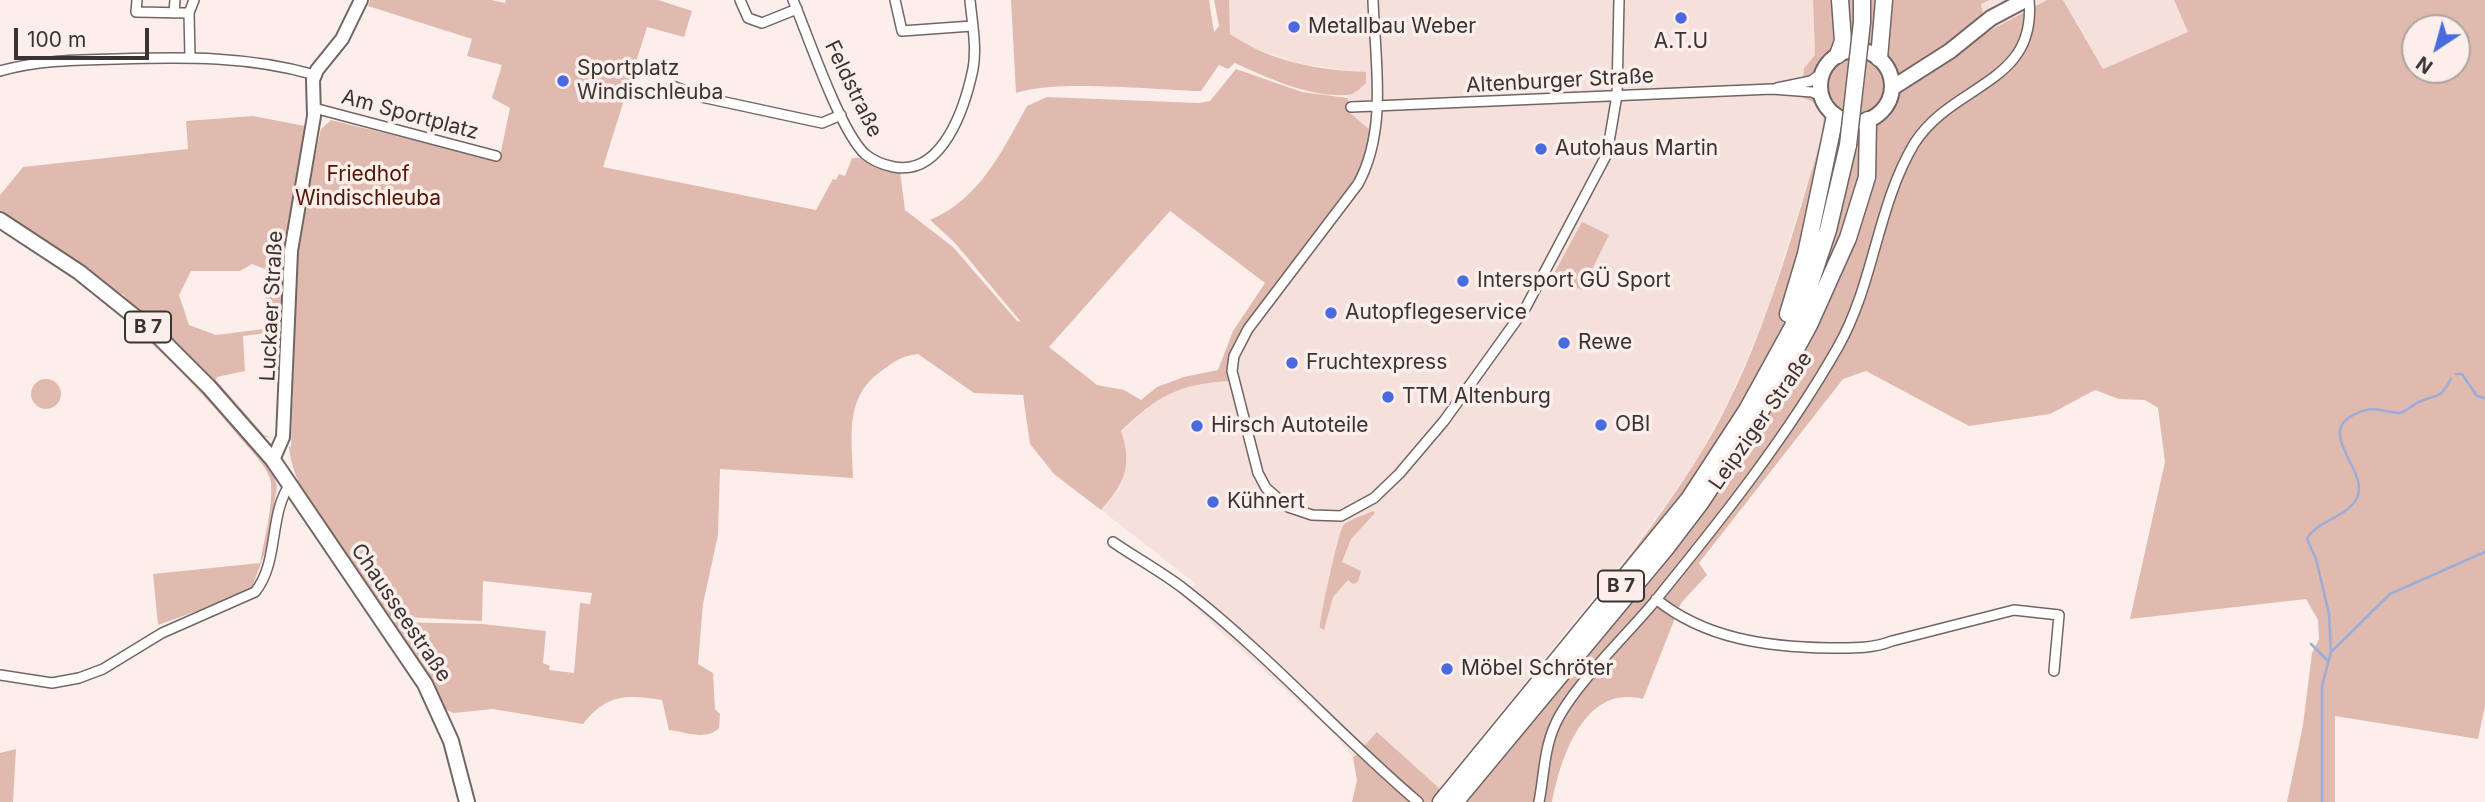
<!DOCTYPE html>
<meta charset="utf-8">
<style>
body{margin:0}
#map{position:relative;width:2485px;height:802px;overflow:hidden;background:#fcefeb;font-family:Inter,sans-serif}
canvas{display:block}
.north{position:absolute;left:2401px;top:14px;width:70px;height:70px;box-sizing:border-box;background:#fcefeb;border:2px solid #aea4a1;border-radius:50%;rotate:216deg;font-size:19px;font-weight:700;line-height:28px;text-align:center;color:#393433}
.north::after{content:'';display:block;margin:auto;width:24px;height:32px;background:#496bdf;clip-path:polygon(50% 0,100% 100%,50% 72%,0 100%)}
.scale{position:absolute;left:14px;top:28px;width:135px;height:32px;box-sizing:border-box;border:4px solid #393433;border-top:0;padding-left:9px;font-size:21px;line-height:24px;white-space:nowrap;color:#393433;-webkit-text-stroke:5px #fcefeb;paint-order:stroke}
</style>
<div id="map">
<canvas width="2485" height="802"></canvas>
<div class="north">N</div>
<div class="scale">100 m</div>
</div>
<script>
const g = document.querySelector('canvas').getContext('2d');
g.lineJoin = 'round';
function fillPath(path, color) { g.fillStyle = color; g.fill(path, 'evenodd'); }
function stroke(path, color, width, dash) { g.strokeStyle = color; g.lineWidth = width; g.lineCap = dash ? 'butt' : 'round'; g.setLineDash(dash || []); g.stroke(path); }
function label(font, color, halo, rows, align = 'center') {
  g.font = font + ' Inter,sans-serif'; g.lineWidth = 7; g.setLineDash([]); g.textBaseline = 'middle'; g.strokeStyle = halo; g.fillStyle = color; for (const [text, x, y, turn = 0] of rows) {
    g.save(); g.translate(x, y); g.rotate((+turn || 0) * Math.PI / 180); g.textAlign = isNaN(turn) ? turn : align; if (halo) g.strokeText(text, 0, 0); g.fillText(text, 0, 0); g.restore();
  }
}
const built = new Path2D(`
 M1229,0H1813L1815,55L1804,68L1813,102L1824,115L1821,139L1766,315L1730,398L1695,463L1634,548L1439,789L1378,732L1353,758L1335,735L1181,595L1196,584L1101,510L1120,489L1121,432L1160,397L1177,388L1228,372L1238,336L1295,260L1366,129L1349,112L1348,95L1356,92L1366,73L1300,64L1248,46L1230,34Z
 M1980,0H2047L1987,32Z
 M2063,0H2174L2188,32L2103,69Z`);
const green = new Path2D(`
 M370,0H491L505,3L506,0H658L692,11L684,37L647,27L603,167L816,210L833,179L836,180L839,174L845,176L852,158H860L874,167L900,171L905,210L953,247L1017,321L1021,322L955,243L930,220C980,199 1002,151 1027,106L1047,97L1199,103L1210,101L1236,69L1302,92L1348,98L1349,112L1370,130L1367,155L1358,174L1238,336L1228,381C1176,385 1158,396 1121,431C1133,465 1124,485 1101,510L1054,474L1030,444L1023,395L974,393L918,354C900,356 894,362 880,372C844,398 852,438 853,478L720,469L718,535L703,604L698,664L713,673L715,709L720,714L719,728C706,741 687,732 669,730L662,700C626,695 608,693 583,724L493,709L454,713L444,709L392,626L394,622L482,624L546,631L543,663L550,666L549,670L574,673L580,603L590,604L592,593L483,581L482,621L386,616C356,573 292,497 289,446L291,447L298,235L321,129L331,120L499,161L510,108L492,98L502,65L467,56L472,39L368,6ZM1170,211L1265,283L1233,331L1218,370L1184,377L1157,387L1141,400L1124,390L1097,385L1049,347Z
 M1011,0H1209L1214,32L1219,26L1214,0H1229L1230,34C1271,62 1318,70 1366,72V83C1360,88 1356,94 1348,95C1310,98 1268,78 1235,63L1228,69L1219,65L1201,91C1155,90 1056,79 1016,93Z
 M1813,0H1989L1981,4L1987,32L2047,0H2063L2103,69L2188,32L2174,0H2485V706L2478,739L2335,716V802H2287L2303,725L2312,653L2319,639L2318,620L2306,599L2130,619L2165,462L2158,408L2145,400L2119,399L2095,390L2050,414L1969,426L1866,371L1843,379L1699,563L1707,575L1681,603L1643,699C1584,684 1561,757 1552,802H1352L1357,780L1353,758L1377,732L1440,789C1526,682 1620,579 1694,464C1757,366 1788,249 1821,139L1824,115L1813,102L1802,97L1804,68L1815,55ZM2415,28H2457V70H2415Z
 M253,116L305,126L285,245L282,331L243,336L245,371L217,377L216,380L264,435L272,438L260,436L174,345L129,303L123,294L119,296L0,216V195L23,167L188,149L186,121ZM252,264L278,274L277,281L266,289L264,329L216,335L189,325L179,295L191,271H240Z
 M1582,222L1609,235L1582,290L1552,277Z
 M54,263C140,314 206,393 271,467L277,486L269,542L252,587L241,595L158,625L153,574L260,563C264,539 273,509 271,483C269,468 251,451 241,439C186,372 124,314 54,263Z
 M31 394a15 15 0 1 1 30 0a15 15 0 1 1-30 0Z
 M1373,511L1375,513L1351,539L1342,562L1361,571L1358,582L1353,584L1348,580L1333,597L1324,630L1320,628C1319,621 1339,530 1343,526C1347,520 1365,515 1373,511Z
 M16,749L13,802H0V753Z`);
const stream = new Path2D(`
 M2456,374H2462L2477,396L2485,398
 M2311,644L2328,661
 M2331,652L2329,614L2316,559L2307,539C2317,520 2347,518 2357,498C2370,472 2316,434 2353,415C2359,412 2367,409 2374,409C2383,410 2391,413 2401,413C2407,410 2414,404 2421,401C2440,393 2439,400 2451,379
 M2322,802V686L2331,652L2390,594L2485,552`);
const street = new Path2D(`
 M137,0L136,12L189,13
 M740,0L748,18L762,23L797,9
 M793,0C808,36 840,131 865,154C873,161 884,165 894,167C943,176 965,107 973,69C977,47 972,22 970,0
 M895,0L902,31L972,26
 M1373,0C1375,60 1388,130 1358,184L1248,329L1234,356L1232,371L1258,473L1266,488L1288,507L1312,515L1341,516L1374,498L1399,474L1444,421L1526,307L1607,154L1617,95L1619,0
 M174,13L175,0
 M190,57L189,13L194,0
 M0,71C39,60 77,60 117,59C185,57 250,56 315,75
 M672,86L706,98L822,123L841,115
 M1777,88L1811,81L1822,73
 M1351,107L1772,89L1812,92L1821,96
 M314,108L496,156
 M1113,542C1136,558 1162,572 1184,589C1268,654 1338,734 1418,802
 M1656,599C1705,639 1768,647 1829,648C1852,648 1871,649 1892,641L2014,610L2059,615L2054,671
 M0,675L52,683L79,678L103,669L162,633L255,592C280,561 268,513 291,483
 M1539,802C1544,776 1544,749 1555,725C1571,688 1628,634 1655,601C1720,521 1787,437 1838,347C1874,284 1877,206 1914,144C1952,83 2037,85 2029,0`);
const secondary = new Path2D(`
 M273,460L283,437L291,251L314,116L313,80L317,70L342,39L361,0`);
const primary = new Path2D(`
 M1820 86a36 36 0 1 1 72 0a36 36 0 1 1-72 0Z
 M1892,88L1950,51L1991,18L2025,0
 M0,220L79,272L155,333L209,387L273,460L425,684L451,741L467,802`);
const highway = new Path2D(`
 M1862,22V0
 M1838,55L1843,41L1840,0
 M1879,58L1884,0
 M1788,314L1806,254L1835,116
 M1796,326L1828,230L1848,145
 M1441,802L1689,499L1747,410L1797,319
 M1455,802L1666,548L1701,502L1772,393L1809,325L1848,238L1867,177L1868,120`);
const highwayBridge = new Path2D(`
 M1848,145L1862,22`);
const markers = [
 [1681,18,7,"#496bdf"],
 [1294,27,7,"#496bdf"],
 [563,81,7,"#496bdf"],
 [1541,149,7,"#496bdf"],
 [1463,281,7,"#496bdf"],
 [1331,313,7,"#496bdf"],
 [1564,343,7,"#496bdf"],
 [1292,363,7,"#496bdf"],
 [1388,397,7,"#496bdf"],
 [1601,425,7,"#496bdf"],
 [1197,426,7,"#496bdf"],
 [1213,502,7,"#496bdf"],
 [1447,669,7,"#496bdf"]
];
const shields = [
 [148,327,46],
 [1621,586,46]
];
const shieldNames = [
 ["B 7",148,327],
 ["B 7",1621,586]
];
const poiNames = [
 ["Metallbau Weber",1308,27],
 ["A.T.U",1681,42,"center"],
 ["Sportplatz",577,69],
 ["Windischleuba",577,93],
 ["Autohaus Martin",1555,149],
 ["Intersport GÜ Sport",1477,281],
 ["Autopflegeservice",1345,313],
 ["Rewe",1578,343],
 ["Fruchtexpress",1306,363],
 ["TTM Altenburg",1402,397],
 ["OBI",1615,425],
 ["Hirsch Autoteile",1211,426],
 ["Kühnert",1227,502],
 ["Möbel Schröter",1461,669]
];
const streetNames = [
 ["Altenburger Straße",1560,81,-3],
 ["Feldstraße",853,89,64],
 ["Am Sportplatz",410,115,15],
 ["Luckaer Straße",272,306,-87],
 ["Leipziger Straße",1761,421,-55],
 ["Chausseestraße",401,613,56]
];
const parkNames = [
 ["Friedhof",368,175],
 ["Windischleuba",368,199]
];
fillPath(built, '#f6e0db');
fillPath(green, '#e0baaf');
stroke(stream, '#9badd9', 2.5);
stroke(street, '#716663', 12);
stroke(secondary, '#716663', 16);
stroke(primary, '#716663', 18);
stroke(highway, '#716663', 19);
stroke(street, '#fff', 9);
stroke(secondary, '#fff', 12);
stroke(primary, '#fff', 14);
stroke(highway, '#fff', 16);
stroke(highwayBridge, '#716663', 19, []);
stroke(highwayBridge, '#fff', 16);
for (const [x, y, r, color] of markers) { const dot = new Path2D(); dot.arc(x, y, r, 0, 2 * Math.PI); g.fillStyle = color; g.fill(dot); stroke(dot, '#fcefeb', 2.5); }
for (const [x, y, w] of shields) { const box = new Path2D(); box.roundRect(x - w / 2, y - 15.5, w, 31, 5); g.fillStyle = '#fcefeb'; g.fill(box); stroke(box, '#393433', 2); }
label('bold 19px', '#393433', null, shieldNames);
label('21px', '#393433', '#fcefeb', poiNames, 'left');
label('21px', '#393433', '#fcefeb', streetNames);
label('21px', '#531402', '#fcefeb', parkNames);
</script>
